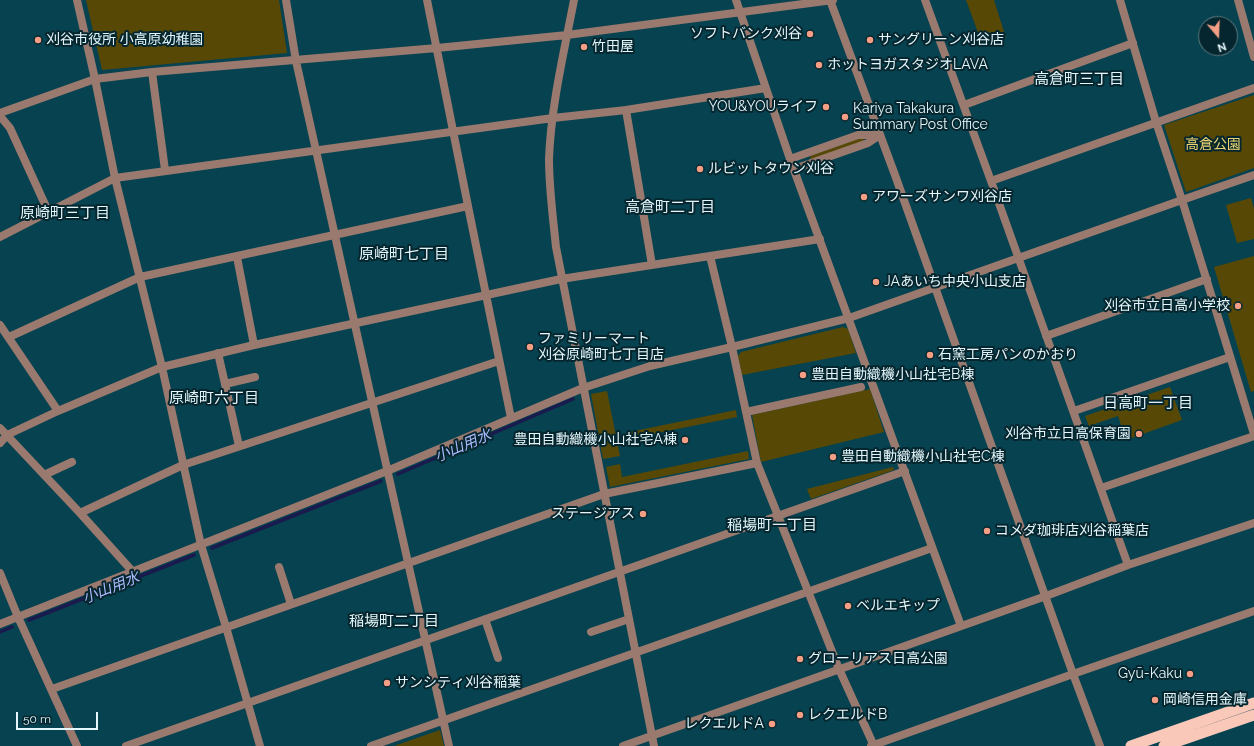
<!DOCTYPE html>
<meta charset="utf-8">
<style>
body{margin:0}
#map{position:relative;width:1254px;height:746px;overflow:hidden;background:#06424f;font-family:Raleway,sans-serif}
canvas{display:block}
.north{position:absolute;left:1198px;top:16px;width:40px;height:40px;box-sizing:border-box;background:#05262e;border:1px solid #5e7980;border-radius:50%;rotate:161deg;font-size:11px;font-weight:700;line-height:16px;text-align:center;color:#e4f6fb}
.north::after{content:'';display:block;margin:auto;width:14px;height:18px;background:#f49e86;clip-path:polygon(50% 0,100% 100%,50% 72%,0 100%)}
.scale{position:absolute;left:16px;top:712px;width:82px;height:18px;box-sizing:border-box;border:2px solid #e4f6fb;border-top:0;padding-left:5px;font-size:12px;line-height:14px;white-space:nowrap;color:#e4f6fb;-webkit-text-stroke:3px #05262e;paint-order:stroke}
</style>
<div id="map">
<canvas width="1254" height="746"></canvas>
<div class="north">N</div>
<div class="scale">50 m</div>
</div>
<script>
const g = document.querySelector('canvas').getContext('2d');
g.lineJoin = 'round';
function fillPath(path, color) { g.fillStyle = color; g.fill(path, 'evenodd'); }
function stroke(path, color, width, dash) { g.strokeStyle = color; g.lineWidth = width; g.lineCap = dash ? 'butt' : 'round'; g.setLineDash(dash || []); g.stroke(path); }
function label(font, color, halo, rows, align = 'center') {
  g.font = font + ' Raleway,"Noto Sans JP",sans-serif'; g.lineWidth = 4; g.setLineDash([]); g.textBaseline = 'middle'; g.strokeStyle = halo; g.fillStyle = color; for (const [text, x, y, turn = 0] of rows) {
    g.save(); g.translate(x, y); g.rotate((+turn || 0) * Math.PI / 180); g.textAlign = isNaN(turn) ? turn : align; if (halo) g.strokeText(text, 0, 0); g.fillText(text, 0, 0); g.restore();
  }
}
const green = new Path2D(`
 M86,0H279L287,53L102,70Z
 M966,0H994L1006,38L983,46Z
 M1254,95V168L1186,192L1164,125Z
 M863,137L864,141L811,160L810,156Z
 M1251,198L1254,209V239L1237,243L1226,205Z
 M1254,256V391L1251,392L1214,267Z
 M843,327L848,329L856,353L742,375L738,356L741,352Z
 M1170,387L1182,420L1126,440L1118,416L1089,426L1085,416Z
 M870,389L884,432L761,462L752,415Z
 M607,391L620,456L603,459L591,394Z
 M736,410L737,417L627,439L625,433Z
 M748,451L749,459L610,487L606,467L620,464L622,477Z
 M893,467L894,470L811,499L807,489Z
 M440,730L444,746H394Z`);
const stream = new Path2D(`
 M398,474L573,399
 M212,548L381,481
 M29,620L194,555
 M0,632L12,627`);
const minor = new Path2D(`
 M77,0L95,79L115,178L162,367L201,545L226,627L260,746
 M427,0L468,206L511,418
 M574,0C564,52 551,106 549,159C549,188 553,218 556,247L654,746
 M736,0L790,159L961,626
 M925,0L991,181L1128,565
 M1238,0L1254,57
 M296,61L449,746
 M152,72L165,170
 M964,105L1133,43
 M626,110L652,265
 M0,113L95,79L152,72L437,48L567,35L833,0
 M0,116L10,128L48,211
 M790,159L858,135H880
 M794,169L868,143L880,135
 M991,181L1254,88
 M1182,200L1254,434
 M0,237L115,178L553,118L626,110L766,88
 M710,256L732,347L757,463L839,669L874,746
 M237,257L254,345
 M0,325L58,411
 M1046,336L1207,279
 M9,337L140,277L468,206
 M218,353L239,446
 M225,384L255,377
 M1074,411L1230,357
 M746,412L861,387
 M0,428L80,513L133,572
 M0,443L7,435L58,411L162,367L254,345L561,279L820,239
 M44,475L72,462
 M1101,488L1254,436
 M80,513L183,465L499,361
 M279,567L291,604
 M0,573L18,617L77,746
 M485,619L498,658
 M0,624L387,471L583,388L650,366L732,347L849,318L1182,200L1254,175
 M591,632L629,619
 M52,689L604,494L757,463
 M126,746L905,471
 M371,746L932,548
 M623,746L1046,596L1128,565L1254,523
 M871,746L1073,674L1254,611`);
const tertiary = new Path2D(`
 M286,0L296,61
 M830,0L895,175L1073,674L1100,746
 M1120,0L1156,122L1182,200`);
const trunk = new Path2D(`
 M1131,746L1254,703
 M1164,746L1254,715`);
const markers = [
 [810,34,4,"#f49e86"],
 [38,40,4,"#f49e86"],
 [870,40,4,"#f49e86"],
 [584,47,4,"#f49e86"],
 [819,65,4,"#f49e86"],
 [826,107,4,"#f49e86"],
 [845,117,4,"#f49e86"],
 [700,169,4,"#f49e86"],
 [864,197,4,"#f49e86"],
 [876,282,4,"#f49e86"],
 [1238,306,4,"#f49e86"],
 [530,347,4,"#f49e86"],
 [930,355,4,"#f49e86"],
 [803,375,4,"#f49e86"],
 [1139,434,4,"#f49e86"],
 [685,440,4,"#f49e86"],
 [833,457,4,"#f49e86"],
 [643,514,4,"#f49e86"],
 [987,531,4,"#f49e86"],
 [848,606,4,"#f49e86"],
 [800,659,4,"#f49e86"],
 [1190,674,4,"#f49e86"],
 [387,683,4,"#f49e86"],
 [1155,700,4,"#f49e86"],
 [800,715,4,"#f49e86"],
 [772,724,4,"#f49e86"]
];
const poiNames = [
 ["ソフトバンク刈谷",802,34,"right"],
 ["刈谷市役所 小高原幼稚園",46,40],
 ["サングリーン刈谷店",878,40],
 ["竹田屋",592,47],
 ["ホットヨガスタジオLAVA",827,65],
 ["YOU&YOUライフ",818,107,"right"],
 ["Kariya Takakura",853,109],
 ["Summary Post Office",853,125],
 ["ルビットタウン刈谷",708,169],
 ["アワーズサンワ刈谷店",872,197],
 ["JAあいち中央小山支店",884,282],
 ["刈谷市立日高小学校",1230,306,"right"],
 ["ファミリーマート",538,339],
 ["刈谷原崎町七丁目店",538,355],
 ["石窯工房パンのかおり",938,355],
 ["豊田自動織機小山社宅B棟",811,375],
 ["刈谷市立日高保育園",1131,434,"right"],
 ["豊田自動織機小山社宅A棟",677,440,"right"],
 ["豊田自動織機小山社宅C棟",841,457],
 ["ステージアス",635,514,"right"],
 ["コメダ珈琲店刈谷稲葉店",995,531],
 ["ベルエキップ",856,606],
 ["グローリアス日高公園",808,659],
 ["Gyū-Kaku",1182,674,"right"],
 ["サンシティ刈谷稲葉",395,683],
 ["岡崎信用金庫",1163,700],
 ["レクエルドB",808,715],
 ["レクエルドA",764,724,"right"]
];
const parkNames = [
 ["高倉公園",1213,145]
];
const neighbourhoodNames = [
 ["高倉町三丁目",1079,79],
 ["高倉町二丁目",670,207],
 ["原崎町三丁目",65,213],
 ["原崎町七丁目",404,254],
 ["原崎町六丁目",214,398],
 ["日高町一丁目",1148,403],
 ["稲場町一丁目",772,525],
 ["稲場町二丁目",394,621]
];
const waterNames = [
 ["小山用水",463,446,-23],
 ["小山用水",111,588,-22]
];
fillPath(green, '#574905');
stroke(stream, '#191a4e', 3.5);
stroke(minor, '#9a796f', 8);
stroke(tertiary, '#9a796f', 8);
stroke(trunk, '#fac8b9', 11);
for (const [x, y, r, color] of markers) { const dot = new Path2D(); dot.arc(x, y, r, 0, 2 * Math.PI); g.fillStyle = color; g.fill(dot); stroke(dot, '#05262e', 1.5); }
label('14px', '#e4f6fb', '#05262e', poiNames, 'left');
label('14px', '#ecd571', '#05262e', parkNames);
label('15px', '#e4f6fb', '#05262e', neighbourhoodNames);
label('italic 15px', '#aebaff', '#05262e', waterNames);
</script>
